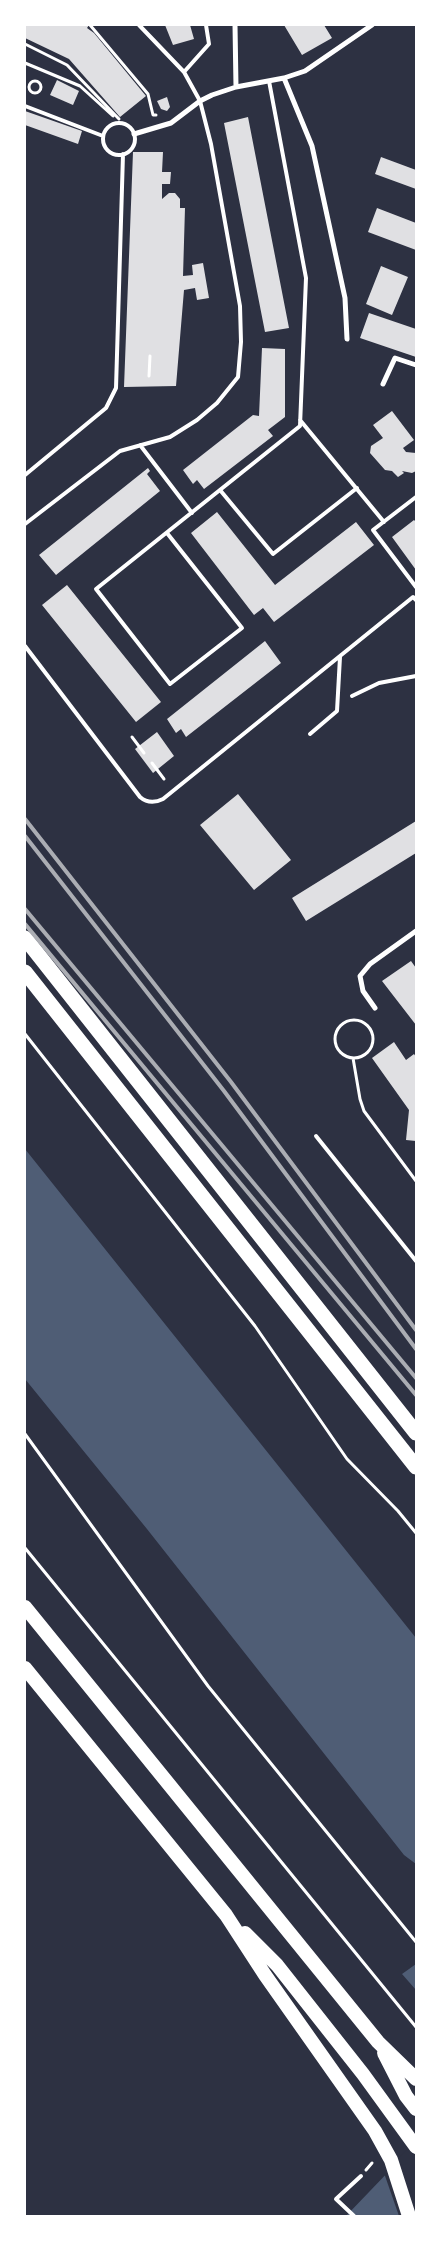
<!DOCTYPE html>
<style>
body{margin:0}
#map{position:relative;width:441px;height:2241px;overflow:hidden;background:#2d3142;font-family:"DejaVu Sans",sans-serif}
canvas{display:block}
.frame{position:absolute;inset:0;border:26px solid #fff;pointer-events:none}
</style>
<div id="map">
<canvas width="441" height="2241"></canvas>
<div class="frame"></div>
</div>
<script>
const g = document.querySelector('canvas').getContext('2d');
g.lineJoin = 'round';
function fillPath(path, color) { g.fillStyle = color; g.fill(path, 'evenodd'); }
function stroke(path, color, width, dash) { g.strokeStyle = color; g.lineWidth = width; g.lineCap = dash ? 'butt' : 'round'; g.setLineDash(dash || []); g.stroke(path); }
const water = new Path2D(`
 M25,1149L416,1638V1864L404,1855L147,1529L25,1379Z
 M416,1964V1990L402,1974Z
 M416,2143V2216H346Z`);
const pier = new Path2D(`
 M416,2140V2216H399L384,2173Z`);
const building = new Path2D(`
 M25,25H89L87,28L94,33L146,96L120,117L69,59L25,38Z
 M165,25H190L194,39L173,45Z
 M284,25H324L332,38L302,55Z
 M57,80L79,91L73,105L50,95Z
 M167,97L170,107L167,111L161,109L157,101Z
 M25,111L82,131L78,144L25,125Z
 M248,117L289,328L265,332L224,123Z
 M133,152H163L162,172H171L170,184H162V199L169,193H175L180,199V208H185L183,276L193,275L192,265L203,263L209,298L197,300L195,288L184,290L176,386L124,387Z
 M381,157L416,170V189L375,174Z
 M377,208L416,223V250L368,232Z
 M381,266L408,277L392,315L366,304Z
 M369,313L416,329V357L360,338Z
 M262,348L285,349V417L268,430L273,436L204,489L197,480L193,484L183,470L253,415L259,416Z
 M392,411L414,440L403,448L406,452L416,453V471L412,473L402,471L404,473L398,477L392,471L385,470L370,453L371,446L383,438L373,425Z
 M148,468L150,471L147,474L160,491L56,575L39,555Z
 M217,512L275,585L356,522L374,545L274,622L263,608L254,615L191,533Z
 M414,520L416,522V570L392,537Z
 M67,585L161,702L136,722L42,605Z
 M265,641L281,663L186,737L181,729L176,733L167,719Z
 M157,732L174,756L153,773L135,749Z
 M238,794L291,860L254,890L200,825Z
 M416,821V853L306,921L292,898Z
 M411,961L416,968V1025L382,981Z
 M394,1042L406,1060L414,1054L416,1057V1141L406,1140L409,1110L372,1058Z`);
const path = new Path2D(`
 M90,25L148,94L153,115H156
 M25,44L67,65L119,119
 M25,63L80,86L113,116
 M29 87a6 6 0 1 1 12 0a6 6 0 1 1-12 0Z
 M149,376L150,356
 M132,737L144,753
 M152,763L164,779
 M335 1039a19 19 0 1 1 38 0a19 19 0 1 1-38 0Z
 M25,1034L255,1326L347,1459L398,1511L416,1533
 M353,1058L360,1099L364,1111L416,1181
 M25,1434L208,1686L416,1942
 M25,1548L416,2027
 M366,2170L372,2163`);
const service = new Path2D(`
 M184,72L209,44L206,25
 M25,106L103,136
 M103 139a16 16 0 1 1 32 0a16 16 0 1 1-32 0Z
 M300,420L384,522
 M140,445L192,513
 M25,475L106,408L116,388L123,154
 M220,490L273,554L357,488
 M416,497L373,530L416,587
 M25,524L120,451L170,437L197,420L217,403L238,377L241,342L240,306L211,144L200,101L184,72L139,25
 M167,533L242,628L170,684L96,589L300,426L306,278L269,81
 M25,646L140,797C147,803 155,803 163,799L413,597L416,600
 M352,696L379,683L416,676
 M310,734L337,711L340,657
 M316,1136L416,1261
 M354,2216L336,2199L361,2176`);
const minor = new Path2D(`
 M235,25L236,87
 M284,78L312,146L345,298L347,339
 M134,134L171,123L200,101L212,95L236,87L284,78L305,71L372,25
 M383,384L395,358L416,365
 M375,1008L363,991L360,976L370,964L416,931`);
const trunk = new Path2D(`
 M25,1607L378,2042L416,2079
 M25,1668L226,1915L265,1975L375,2131L391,2160L409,2216
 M245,1933L277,1965L363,2074L416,2147
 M384,2053L406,2096L416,2109`);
const motorway = new Path2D(`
 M25,938L416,1433
 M25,972L416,1467`);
const rail = new Path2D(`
 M25,819L231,1082L416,1330
 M25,836L224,1091L416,1349
 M25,909L416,1378
 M25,924L416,1395`);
fillPath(water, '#4f5d75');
fillPath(pier, '#2d3142');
fillPath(building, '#e0e0e3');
stroke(path, '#fff', 3);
stroke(service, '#fff', 4);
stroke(minor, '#fff', 5);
stroke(trunk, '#fff', 14);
stroke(motorway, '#fff', 15);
stroke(rail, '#abadb3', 4);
</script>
